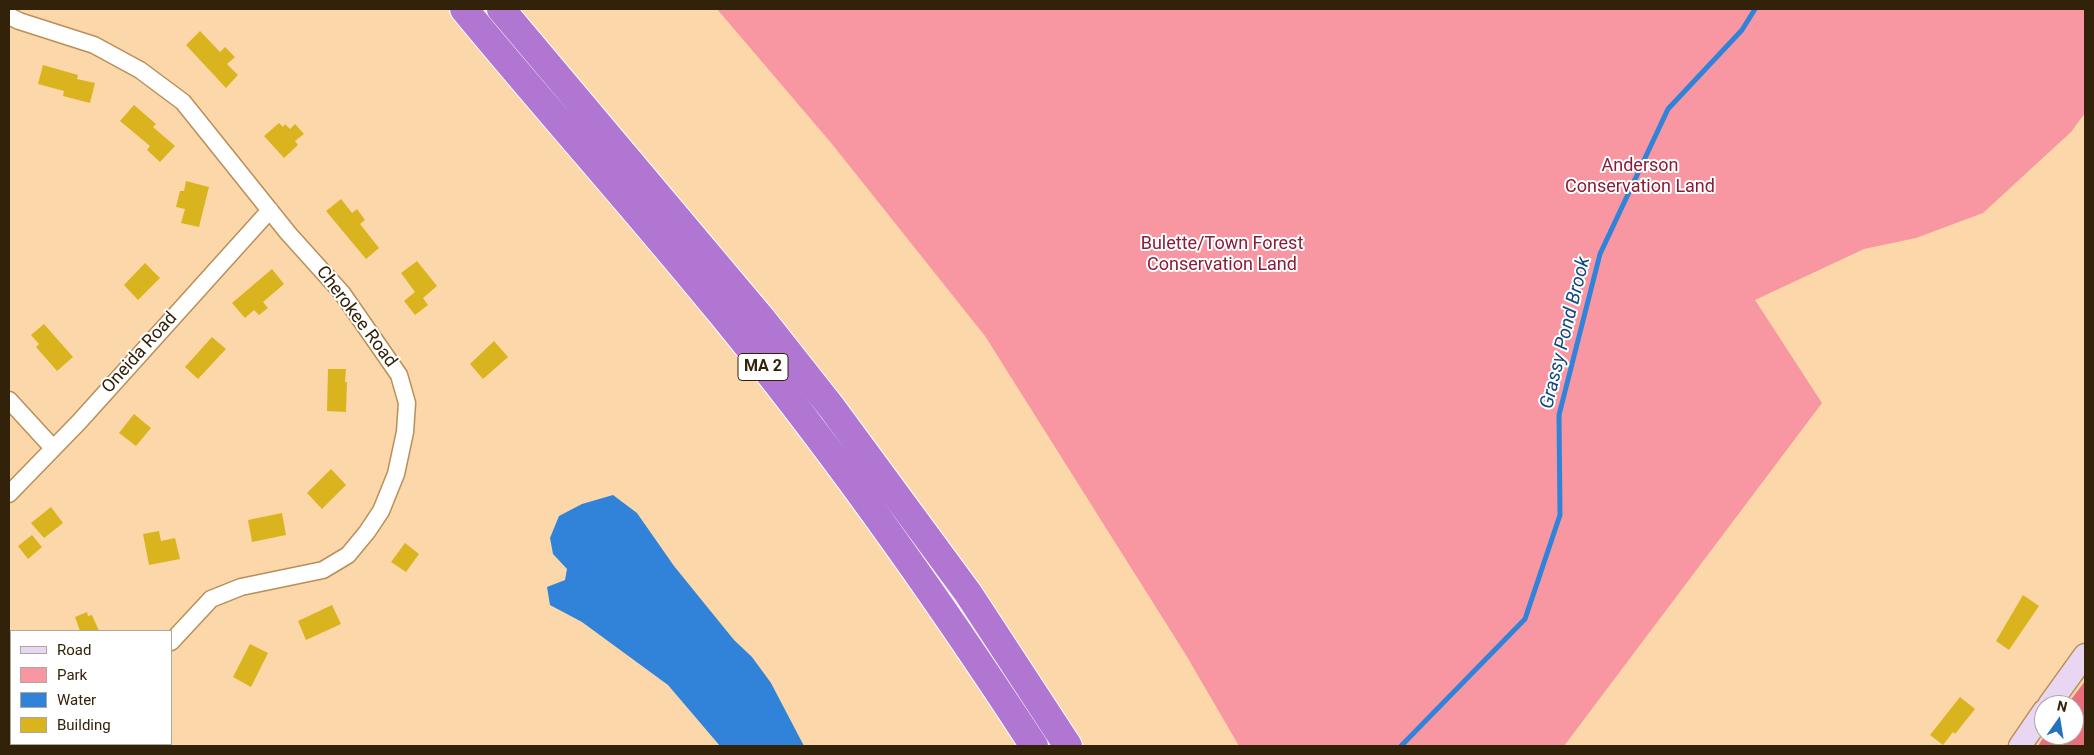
<!DOCTYPE html>
<style>
body{margin:0}
#map{position:relative;width:2094px;height:755px;overflow:hidden;background:#fbd7aa;font-family:Roboto,sans-serif}
canvas{display:block}
.frame{position:absolute;inset:0;border:10px solid #33220a;pointer-events:none}
.legend{position:absolute;left:10px;top:630px;width:162px;height:115px;box-sizing:border-box;background:#fff;border:1px solid #ada79d;margin:0;padding:6px 9px;list-style:none;font-size:15px;color:#33220a}
.legend li{display:flex;align-items:center;gap:10px;height:25px}
.legend b{width:25px;border:1px solid #ada79d}
.north{position:absolute;left:2034px;top:695px;width:50px;height:50px;box-sizing:border-box;background:#fff;border:1px solid #ada79d;border-radius:50%;rotate:13deg;font-size:14px;font-weight:700;line-height:20px;text-align:center;color:#33220a}
.north::after{content:'';display:block;margin:auto;width:18px;height:22px;background:#2471c0;clip-path:polygon(50% 0,100% 100%,50% 72%,0 100%)}
</style>
<div id="map">
<canvas width="2094" height="755"></canvas>
<div class="frame"></div>
<ul class="legend">
<li><b style="height:6px;background:#e8d6f2"></b>Road</li>
<li><b style="height:14px;background:#f897a2"></b>Park</li>
<li><b style="height:14px;background:#3183da"></b>Water</li>
<li><b style="height:14px;background:#dab41f"></b>Building</li>
</ul>
<div class="north">N</div>
</div>
<script>
const g = document.querySelector('canvas').getContext('2d');
g.lineJoin = 'round';
function fillPath(path, color) { g.fillStyle = color; g.fill(path, 'evenodd'); }
function stroke(path, color, width, dash) { g.strokeStyle = color; g.lineWidth = width; g.lineCap = dash ? 'butt' : 'round'; g.setLineDash(dash || []); g.stroke(path); }
function label(font, color, halo, rows, align = 'center') {
  g.font = font + ' Roboto,sans-serif'; g.lineWidth = 4; g.setLineDash([]); g.textBaseline = 'middle'; g.strokeStyle = halo; g.fillStyle = color; for (const [text, x, y, turn = 0] of rows) {
    g.save(); g.translate(x, y); g.rotate((+turn || 0) * Math.PI / 180); g.textAlign = isNaN(turn) ? turn : align; if (halo) g.strokeText(text, 0, 0); g.fillText(text, 0, 0); g.restore();
  }
}
const green = new Path2D(`
 M717,9H2085V113L2071,132L1983,213L1916,238L1864,249L1755,300L1822,403L1564,746H1239L1186,655L985,336L832,144Z`);
const forest = new Path2D(`
 M2085,681V746H2038L2045,735H2074V705H2067Z`);
const water = new Path2D(`
 M613,495L637,513L674,566L734,640L752,657L771,683L804,746H720L668,685L582,622L550,605L547,587L565,580L567,569L553,554L550,538L559,516L582,504Z`);
const stream = new Path2D(`
 M1401,746L1525,619L1560,515L1559,415L1600,254L1668,109L1742,30L1755,9`);
const building = new Path2D(`
 M200,31L220,52L225,47L235,57L227,64L238,75L226,88L186,45Z
 M43,65L78,75L77,79L95,83L90,103L63,96L64,91L38,84Z
 M134,105L156,124L153,127L175,146L160,162L147,150L150,146L120,121Z
 M279,123L283,127L285,124L290,129L295,124L304,134L295,141L298,145L284,158L264,136Z
 M186,181L209,187L199,227L181,223L185,209L176,207L180,191H184Z
 M341,199L352,213L357,209L365,220L360,224L379,248L366,259L326,211Z
 M417,261L437,286L423,298L428,305L415,315L404,301L415,292L401,273Z
 M145,263L160,278L138,300L124,285Z
 M272,269L284,284L263,302L268,308L259,315L254,310L245,318L232,303Z
 M44,324L73,357L57,371L36,347L39,344L31,335Z
 M212,337L226,349L198,379L185,367Z
 M494,341L508,357L483,379L470,364Z
 M328,369H346L345,382H347L346,412L327,411Z
 M134,414L151,428L136,446L119,433Z
 M331,469L346,485L322,509L307,493Z
 M51,507L63,523L44,538L31,523Z
 M282,513L286,535L252,542L248,520Z
 M159,531L161,541L175,538L180,559L149,565L143,534Z
 M32,535L42,547L28,559L18,546Z
 M405,543L419,554L406,572L391,562Z
 M2023,595L2039,606L2009,650L1996,641Z
 M332,605L341,624L306,640L298,621Z
 M87,612L88,616L92,615L99,631H80L75,617Z
 M250,644L268,653L251,687L233,677Z
 M1960,697L1975,709L1955,734L1953,732L1943,745L1930,735Z`);
const street = new Path2D(`
 M9,16L19,21L94,45L140,70L183,102L288,233L342,293L399,375L407,403L405,432L396,474L381,511L367,532L348,555L323,570L241,587L211,599L171,642
 M9,400L53,448
 M9,494L79,422L270,210`);
const secondary = new Path2D(`
 M2049,705L2085,655
 M2020,746L2044,711`);
const highway = new Path2D(`
 M464,9C548,111 637,210 721,313C834,451 937,597 1034,746
 M501,9L761,318L832,408L968,593L1068,746`);
const shields = [
 [763,367,50]
];
const shieldNames = [
 ["MA 2",763,367]
];
const parkNames = [
 ["Anderson",1640,166],
 ["Conservation Land",1640,187],
 ["Bulette/Town Forest",1222,244],
 ["Conservation Land",1222,265]
];
const streetNames = [
 ["Cherokee Road",356,317,53],
 ["Oneida Road",140,353,-48]
];
const waterNames = [
 ["Grassy Pond Brook",1566,333,-76]
];
fillPath(green, '#f897a2');
fillPath(forest, '#e96e80');
fillPath(water, '#3183da');
stroke(stream, '#3183da', 5);
fillPath(building, '#dab41f');
stroke(street, '#b98f58', 19);
stroke(secondary, '#b98f58', 25);
stroke(highway, '#fff', 30);
stroke(street, '#fff', 16);
stroke(secondary, '#e8d6f2', 22);
stroke(highway, '#b175d2', 28);
for (const [x, y, w] of shields) { const box = new Path2D(); box.roundRect(x - w / 2, y - 13.5, w, 27, 4); g.fillStyle = '#fff'; g.fill(box); stroke(box, '#33220a', 1); }
label('bold 16px', '#33220a', null, shieldNames);
label('18px', '#8b1b36', '#fff', parkNames);
label('18px', '#33220a', '#fff', streetNames);
label('italic 19px', '#104880', '#fff', waterNames);
</script>
